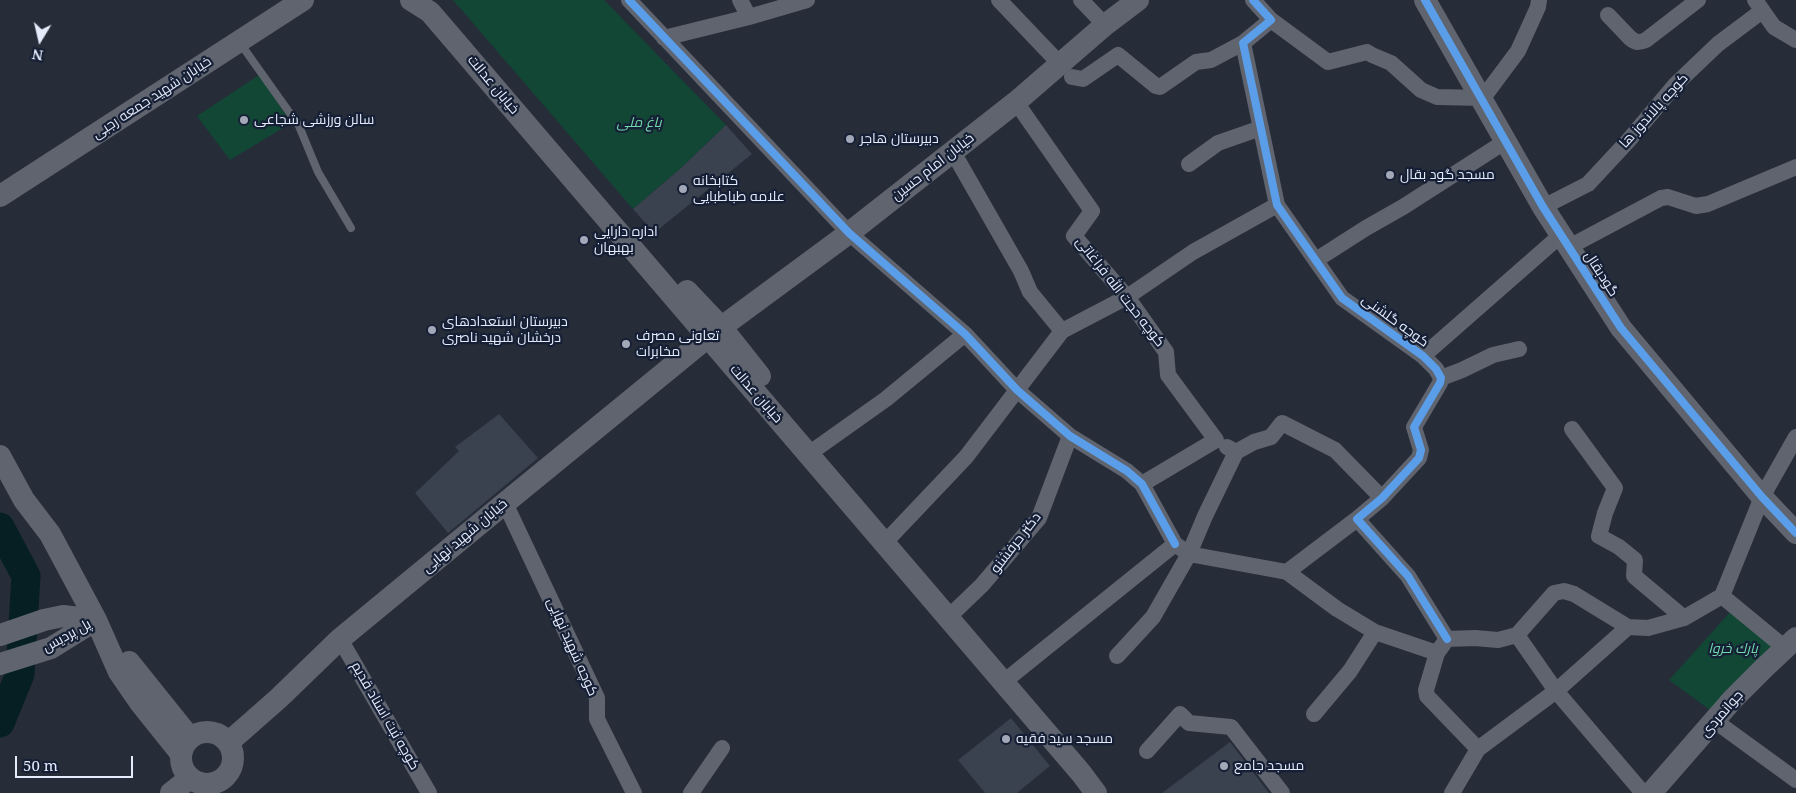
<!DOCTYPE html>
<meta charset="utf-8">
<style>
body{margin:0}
#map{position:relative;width:1796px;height:793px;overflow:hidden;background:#262c38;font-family:"Noto Serif",serif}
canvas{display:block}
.north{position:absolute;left:15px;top:15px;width:50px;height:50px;-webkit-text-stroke:4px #151f35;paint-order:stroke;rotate:189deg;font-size:14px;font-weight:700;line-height:20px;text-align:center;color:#e4ebfb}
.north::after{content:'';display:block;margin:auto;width:18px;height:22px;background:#e4ebfb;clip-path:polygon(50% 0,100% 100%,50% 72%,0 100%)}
.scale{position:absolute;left:15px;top:756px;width:118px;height:22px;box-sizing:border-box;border:2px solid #e4ebfb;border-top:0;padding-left:6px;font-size:15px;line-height:18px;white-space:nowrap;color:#e4ebfb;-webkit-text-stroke:4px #151f35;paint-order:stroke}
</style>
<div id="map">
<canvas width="1796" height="793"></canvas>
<div class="north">N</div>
<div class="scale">50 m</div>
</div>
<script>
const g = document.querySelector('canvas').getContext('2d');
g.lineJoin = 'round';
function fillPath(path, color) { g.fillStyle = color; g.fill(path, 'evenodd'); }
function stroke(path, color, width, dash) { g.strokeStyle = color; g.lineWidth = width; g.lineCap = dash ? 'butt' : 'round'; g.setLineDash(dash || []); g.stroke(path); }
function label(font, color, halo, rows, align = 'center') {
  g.font = font + ' "Noto Serif",Cairo,serif'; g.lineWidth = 4.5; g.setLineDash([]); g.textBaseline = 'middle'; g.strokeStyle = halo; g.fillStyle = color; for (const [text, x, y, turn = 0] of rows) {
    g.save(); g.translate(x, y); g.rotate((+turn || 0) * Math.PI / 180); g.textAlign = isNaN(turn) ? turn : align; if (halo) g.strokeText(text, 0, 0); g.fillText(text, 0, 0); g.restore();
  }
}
const green = new Path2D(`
 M453,0H604L726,125L680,169L633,209Z
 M259,75L291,123L230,160L197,116Z
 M1731,611L1774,648L1710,710L1669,680Z`);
const river = new Path2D(`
 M0,527L26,576L20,674L0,723`);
const building = new Path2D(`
 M726,125L752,154L654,233L633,209L680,169Z
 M499,414L538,458L448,533L415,493L459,451L455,447Z
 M1011,718L1050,766L1017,793H985L958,760Z
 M1230,742L1269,793H1162Z`);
const lane = new Path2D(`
 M240,43L299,126L318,172L351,228`);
const street = new Path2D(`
 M629,0L849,233L965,334L1017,390L1070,436L1127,471L1142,484L1175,544
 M740,0L749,17
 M999,0L1060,64
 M1081,0L1105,25
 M1253,0L1271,20L1243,43L1277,205L1342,298L1423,356L1436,369L1441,378L1440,383L1414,427L1421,450L1419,458L1382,498L1357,519L1408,576L1447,639
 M1755,0L1774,27L1796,40
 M1608,15L1630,38C1636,43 1639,43 1646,40L1698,0
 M1271,20L1328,62L1367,52L1372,55L1391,63L1421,90L1437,97L1483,98L1518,51L1538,7L1539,0
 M664,38L749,17L807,0
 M1072,77L1083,79L1118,55L1156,86L1160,87L1196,62L1211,60L1243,43
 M1016,102L1092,211L1074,236L1127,297L1166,352L1168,375L1216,440L1142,484
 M953,152L1021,271L1030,292L1062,331
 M1189,164L1218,143L1261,128
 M1543,207L1588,184L1628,141L1676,84L1718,44L1762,11
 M1569,247L1661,198L1668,197L1696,206L1708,204L1796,167
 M1316,260L1366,228L1403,207L1506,141
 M1423,356L1561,235
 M1441,378L1462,370L1493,355L1519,349
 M1572,429L1615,488L1605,513L1599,536L1619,547L1635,560L1634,576L1684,618
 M1227,447L1236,452L1254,442L1271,437L1282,423L1335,450L1382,498
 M817,448L886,399L965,334
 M505,503L597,698V719L634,793
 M891,536L966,457L1062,331L1127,297L1193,252L1277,205
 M1287,572L1337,609L1375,632L1437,653
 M1722,596L1762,497L1796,437
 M955,611L982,585L1039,518L1070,436
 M1628,627L1556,691L1643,793
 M340,639L429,793
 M1117,656L1153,617L1189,554L1205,516L1236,452
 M1011,676L1175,544L1189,554L1287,572L1357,519
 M1314,714L1350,671L1375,632
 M1715,721L1796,780
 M1478,749L1556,691L1517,635
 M1147,751L1180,714L1189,723L1231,727L1282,793
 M691,793L722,748
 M1452,793L1478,749L1427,696L1426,690L1437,653L1447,639L1475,638L1498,640L1517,635L1554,593L1564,591L1574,594L1628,627L1648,628L1684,618L1722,596L1785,648`);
const secondary = new Path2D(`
 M411,0L430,12L1081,773L1096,793
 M1425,0L1543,207L1621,328L1762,497L1796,533
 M0,196L303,0
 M687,291L722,328L760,376
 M0,456L24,500L50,534L96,620L119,672L141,704L181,754
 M0,635L44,620L63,616L96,620
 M129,662L190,738
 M0,664L51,648L96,620
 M181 758a26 26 0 1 1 52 0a26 26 0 1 1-52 0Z
 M229,742L279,698L340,639L505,503L708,337L849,233L1016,102L1105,25L1138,0
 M171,793L190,778
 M1651,793L1733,699L1765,667L1796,638`);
const cycleway = new Path2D(`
 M629,0L849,233L965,334L1017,390L1070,436L1127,471L1142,484L1175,544
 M1253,0L1271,20L1243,43L1277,205L1342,298L1423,356L1436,369L1441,378L1440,383L1414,427L1421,450L1419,458L1382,498L1357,519L1408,576L1447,639
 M1425,0L1543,207L1621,328L1762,497L1796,533`);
const markers = [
 [244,120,5,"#a2a8b7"],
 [850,139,5,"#a2a8b7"],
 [1390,175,5,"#a2a8b7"],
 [683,189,5,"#a2a8b7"],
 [584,240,5,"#a2a8b7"],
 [432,330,5,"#a2a8b7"],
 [626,344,5,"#a2a8b7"],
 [1006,739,5,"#a2a8b7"],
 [1224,766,5,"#a2a8b7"]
];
const streetNames = [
 ["خیابان عدالت",493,85,50],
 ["خیابان شهید جمعه رجبی",152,98,-33],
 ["کوچه پالاندوز ها",1654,111,-48],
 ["خیابان امام حسین",933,167,-38],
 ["گودبقال",1601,274,57],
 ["کوچه حجت الله فراغاتی",1120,292,52],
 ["کوچه گلشنی",1395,321,36],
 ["خیابان عدالت",756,394,49],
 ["خیابان شهید نهایی",465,536,-40],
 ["دکتر حرفشنو",1016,543,-52],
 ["پل پردیس",67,636,-29],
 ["کوچه شهید نهایی",572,647,66],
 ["جوانمردی",1722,714,-49],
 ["کوچه ثبت اسناد قدیم",385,716,60]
];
const poiNames = [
 ["سالن ورزشی شجاعی",254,120],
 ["دبیرستان هاجر",860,139],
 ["مسجد گود بقال",1400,175],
 ["کتابخانه",693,181],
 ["علامه طباطبایی",693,197],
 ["اداره دارایی",594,232],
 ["بهبهان",594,248],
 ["دبیرستان استعدادهای",442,322],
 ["درخشان شهید ناصری",442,338],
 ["تعاونی مصرف",636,336],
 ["مخابرات",636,352],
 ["مسجد سید فقیه",1016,739],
 ["مسجد جامع",1234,766]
];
const parkNames = [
 ["باغ ملی",639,123],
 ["پارك خروا",1733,649]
];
fillPath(green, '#124735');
stroke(river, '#051f23', 29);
fillPath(building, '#3a414f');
stroke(lane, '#5f646e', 8);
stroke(street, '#5f646e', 16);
stroke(secondary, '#5f646e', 22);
stroke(cycleway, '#5a9eea', 8);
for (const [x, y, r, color] of markers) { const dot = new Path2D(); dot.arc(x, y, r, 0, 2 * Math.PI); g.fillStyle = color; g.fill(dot); stroke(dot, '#151f35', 2); }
label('14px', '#e4ebfb', '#151f35', streetNames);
label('14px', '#e4ebfb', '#151f35', poiNames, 'left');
label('italic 14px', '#72d9ac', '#151f35', parkNames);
</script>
